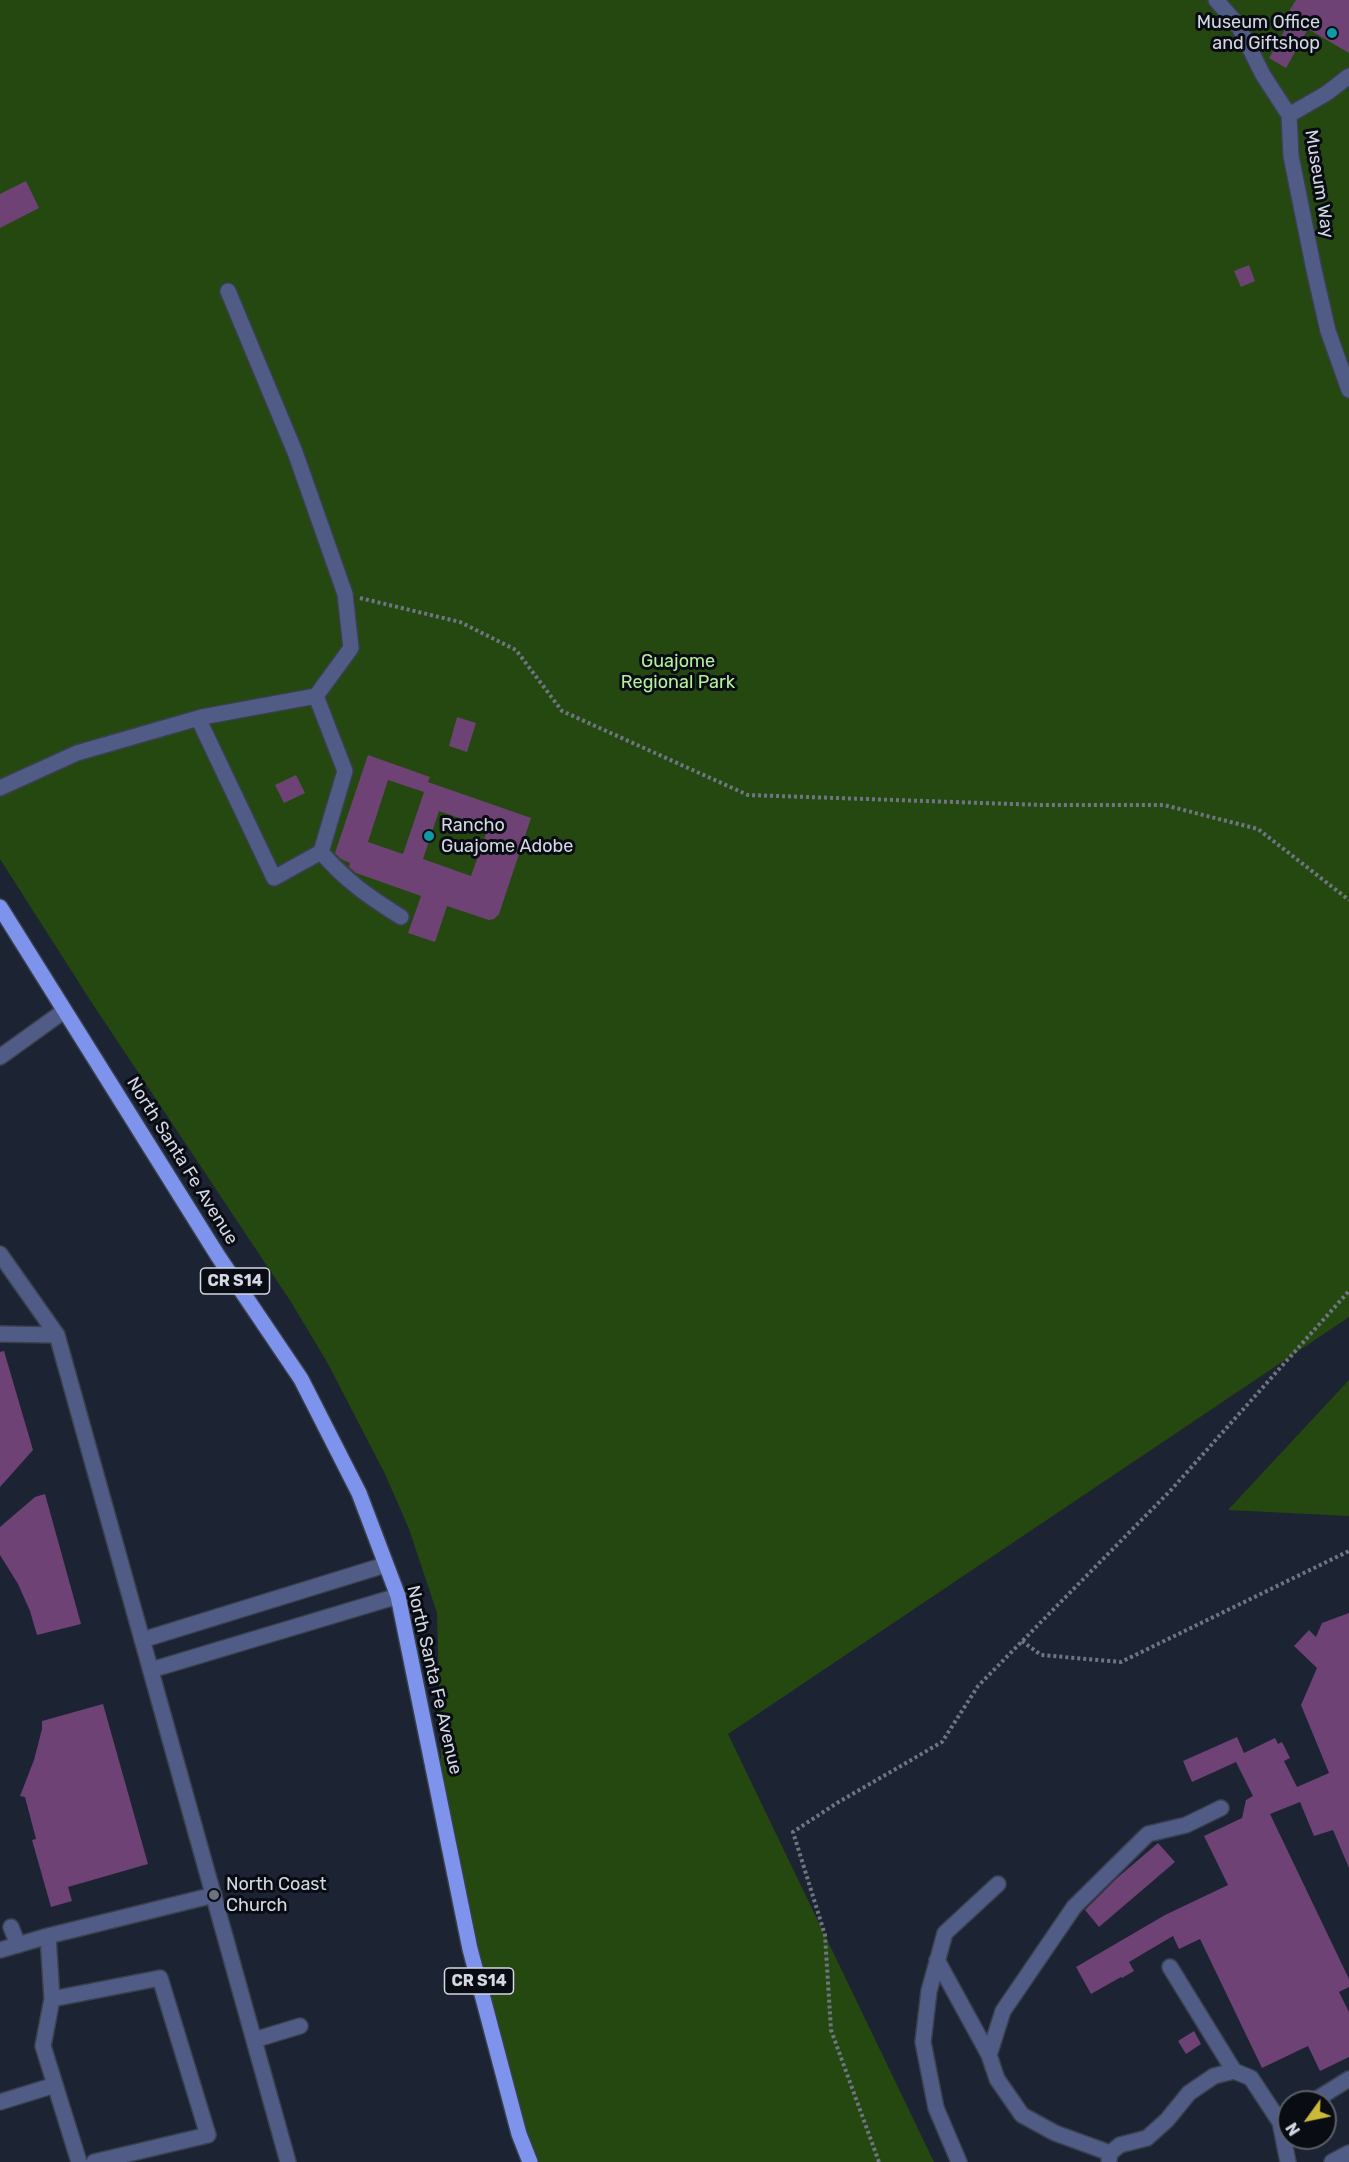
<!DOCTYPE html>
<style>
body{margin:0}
#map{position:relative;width:1349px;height:2162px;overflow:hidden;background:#1c2332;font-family:Rubik,sans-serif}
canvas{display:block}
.north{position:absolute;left:1277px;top:2090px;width:60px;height:60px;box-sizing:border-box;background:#090c13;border:2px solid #5a5e66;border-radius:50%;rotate:237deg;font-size:16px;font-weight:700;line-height:24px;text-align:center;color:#d4d8e3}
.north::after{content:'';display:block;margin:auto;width:21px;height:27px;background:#cbb939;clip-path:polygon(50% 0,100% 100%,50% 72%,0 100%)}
</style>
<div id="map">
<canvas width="1349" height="2162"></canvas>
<div class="north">N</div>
</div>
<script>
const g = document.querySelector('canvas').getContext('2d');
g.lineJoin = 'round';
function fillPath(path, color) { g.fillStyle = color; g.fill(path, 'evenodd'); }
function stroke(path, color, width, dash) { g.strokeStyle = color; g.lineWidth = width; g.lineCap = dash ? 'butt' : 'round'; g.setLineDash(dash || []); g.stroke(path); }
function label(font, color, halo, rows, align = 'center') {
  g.font = font + ' Rubik,sans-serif'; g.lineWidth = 6; g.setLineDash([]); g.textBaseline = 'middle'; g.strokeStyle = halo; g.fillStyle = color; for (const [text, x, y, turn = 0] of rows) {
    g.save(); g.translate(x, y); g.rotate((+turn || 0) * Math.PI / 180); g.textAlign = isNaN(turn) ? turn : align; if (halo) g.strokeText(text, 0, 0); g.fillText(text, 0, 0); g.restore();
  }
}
const green = new Path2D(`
 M0,0H1349V1317L728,1734L934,2162H530L511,2109L442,1796L437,1613L409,1529L385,1474L327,1362L291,1302L90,1000L0,859Z
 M1349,1380V1516L1228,1510Z`);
const building = new Path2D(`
 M1296,0H1349V53L1308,29L1286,68L1269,58L1291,19L1286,16Z
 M26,181L39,208L0,228V194Z
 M1249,265L1255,281L1241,287L1234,271Z
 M457,717L476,723L467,752L449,746Z
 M368,755L430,777L428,782L531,818L499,914L494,919L489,920L447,906L435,942L408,933L421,896L356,873L349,867L350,863L341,859L335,853ZM388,780L424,792L403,854L368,842ZM439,811L488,828L471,876L423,859Z
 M296,775L305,793L284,803L275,785Z
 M4,1351L33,1450L0,1487V1352Z
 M45,1494L81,1624L37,1635L30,1611L18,1584L0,1555V1527L35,1497Z
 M1349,1613V1868L1333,1830L1314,1836L1300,1802L1270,1814L1349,1979V1987L1339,1992L1349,2012V2057L1320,2071L1308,2046L1262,2068L1200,1939L1179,1949L1173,1936L1129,1962L1134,1971L1122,1978L1121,1977L1091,1994L1076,1967L1165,1915L1228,1885L1204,1836L1242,1818L1246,1800L1253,1796L1236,1762L1192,1782L1183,1761L1237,1737L1244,1753L1275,1738L1278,1744L1282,1742L1290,1758L1284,1761L1297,1787L1329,1773L1301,1705L1317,1668L1294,1646L1309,1630L1316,1637L1322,1623Z
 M103,1704L148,1864L68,1887L72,1901L51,1907L32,1840L36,1839L25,1797L20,1796L34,1760L42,1729V1721Z
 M1158,1843L1175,1862L1099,1927L1085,1910L1117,1878Z
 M1194,2031L1201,2044L1186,2054L1178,2041Z`);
const path = new Path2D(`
 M360,598L460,622L516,650L562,711L748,795L1042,805H1164L1258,829L1349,900
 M1022,1641L1041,1655L1121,1662L1349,1551
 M879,2162L831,2030L825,1935L793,1832L837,1803L942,1742L978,1686L1171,1490L1349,1291`);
const minor = new Path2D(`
 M1216,0L1238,25L1263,75L1289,115L1291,156L1314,270L1328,331L1349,390
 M1289,115L1327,93L1349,76
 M198,718L274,878L321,852L345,771L316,696
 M0,788L77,753L202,717L316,696L351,648L345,594L295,452L228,291
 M321,852C346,881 369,897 401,917
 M0,1057L64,1011
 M0,1254L57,1335L0,1334
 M57,1335L288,2162
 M142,1640L385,1565
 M151,1670L398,1596
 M11,1927L18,1945
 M48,1936L52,1999L43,2046L79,2162
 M0,1950L48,1936L214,1895
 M937,1960L989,2055
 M1170,1967L1234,2071
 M52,1999L160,1978L208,2135L94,2162
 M254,2040L300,2026
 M0,2102L55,2085
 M1312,2102L1349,2079
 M1110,2153L1055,2133L1022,2115L997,2079L989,2055L1003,2011L1074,1907L1148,1834L1186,1825L1221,1808
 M1109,2160L1110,2153L1120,2145L1147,2138L1167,2120L1189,2093L1214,2076L1234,2071L1251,2078L1280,2122L1288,2162
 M959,2162L936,2108L923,2042L929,1991L945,1933L998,1884
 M1332,2162L1349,2153`);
const major = new Path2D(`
 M0,907L218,1256L301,1379L359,1493L398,1596L470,1949L519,2134L530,2162`);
const markers = [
 [1332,33,6,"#0f9aa8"],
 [429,836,6,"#0f9aa8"],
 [214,1895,6,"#6b7280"]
];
const shields = [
 [235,1281,69],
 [479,1981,69]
];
const shieldNames = [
 ["CR S14",235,1281],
 ["CR S14",479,1981]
];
const poiNames = [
 ["Museum Office",1320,23,"right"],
 ["and Giftshop",1320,44,"right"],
 ["Rancho",441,826],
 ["Guajome Adobe",441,847],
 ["North Coast",226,1885],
 ["Church",226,1906]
];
const streetNames = [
 ["Museum Way",1319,184,81],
 ["North Santa Fe Avenue",182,1161,58],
 ["North Santa Fe Avenue",434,1680,77]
];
const parkNames = [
 ["Guajome",678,662],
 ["Regional Park",678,683]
];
fillPath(green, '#254811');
fillPath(building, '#6e4275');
stroke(minor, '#39404e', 18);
stroke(major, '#39404e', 18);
stroke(path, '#6f7582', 4, [3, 3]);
stroke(minor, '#515c86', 15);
stroke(major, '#7e93eb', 15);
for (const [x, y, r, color] of markers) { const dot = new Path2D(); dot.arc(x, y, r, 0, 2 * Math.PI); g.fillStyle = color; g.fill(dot); stroke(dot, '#090c13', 2); }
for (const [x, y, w] of shields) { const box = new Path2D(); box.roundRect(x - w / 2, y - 13, w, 26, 4.5); g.fillStyle = '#090c13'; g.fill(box); stroke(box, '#d4d8e3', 1.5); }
label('bold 16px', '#d4d8e3', null, shieldNames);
label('18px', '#d4d8e3', '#090c13', poiNames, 'left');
label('18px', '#d4d8e3', '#090c13', streetNames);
label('18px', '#b5ef9b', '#090c13', parkNames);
</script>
